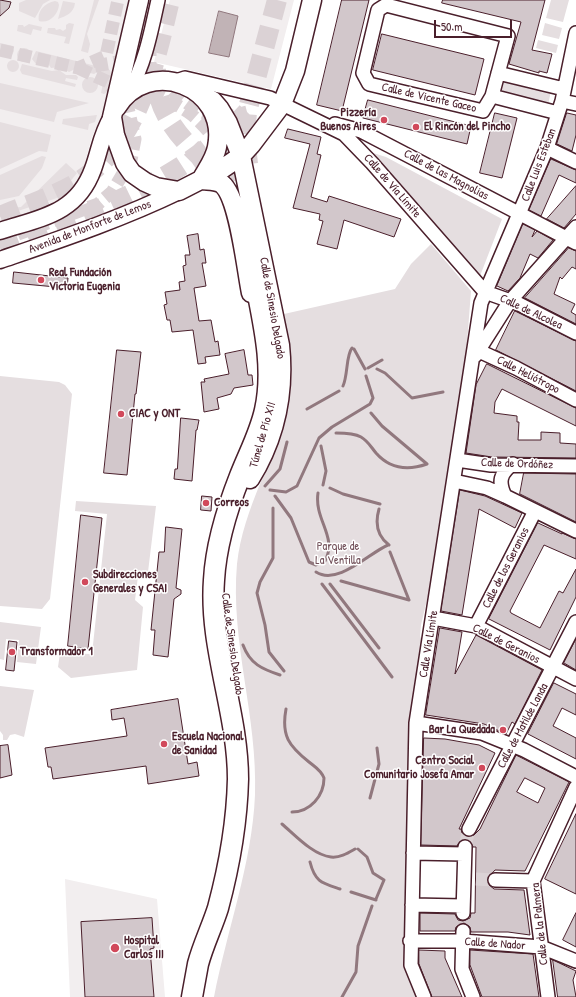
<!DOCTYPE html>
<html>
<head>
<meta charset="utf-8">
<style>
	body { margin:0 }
	#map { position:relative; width:576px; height:997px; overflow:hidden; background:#fff; font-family:"Patrick Hand",sans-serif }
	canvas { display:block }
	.scale { position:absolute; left:434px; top:20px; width:78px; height:18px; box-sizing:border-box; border:2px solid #4a1f2b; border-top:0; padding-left:5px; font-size:12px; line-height:14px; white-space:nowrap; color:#4a1f2b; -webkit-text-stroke:3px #fff; paint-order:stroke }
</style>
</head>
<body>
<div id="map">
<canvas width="576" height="997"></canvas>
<div class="scale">50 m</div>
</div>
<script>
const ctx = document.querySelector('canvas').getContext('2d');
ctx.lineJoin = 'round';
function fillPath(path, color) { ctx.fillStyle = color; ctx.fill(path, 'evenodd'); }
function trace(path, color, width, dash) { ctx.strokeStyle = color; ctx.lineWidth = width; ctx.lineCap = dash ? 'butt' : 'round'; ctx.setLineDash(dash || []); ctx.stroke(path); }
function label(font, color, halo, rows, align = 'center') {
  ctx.font = font + ' "Patrick Hand",sans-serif'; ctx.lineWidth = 3; ctx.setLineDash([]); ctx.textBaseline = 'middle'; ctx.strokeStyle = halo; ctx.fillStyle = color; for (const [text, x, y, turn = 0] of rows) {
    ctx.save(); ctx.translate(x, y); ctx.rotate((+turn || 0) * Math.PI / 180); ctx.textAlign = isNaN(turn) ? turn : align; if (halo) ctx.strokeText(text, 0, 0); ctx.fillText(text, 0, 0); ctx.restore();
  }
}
fillPath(new Path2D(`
	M0,0H129L101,117L92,137L84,166L73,190L52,206L0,227Z
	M170,0H294L271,89L154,62Z
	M65,879L157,899L165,997H70Z`), '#f2eeef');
fillPath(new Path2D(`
	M26,0H50L43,4L35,18L19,11V3Z
	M94,0H99L87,34L90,44L88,53L81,51Z
	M551,0H569L563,22L546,18Z
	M55,1L58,2L59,5C58,15 49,24 39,21C37,11 45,3 55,1Z
	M63,1L75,3C74,13 66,16 58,19Z
	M69,23L74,24L69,44L64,43L66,37L47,33L48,28H55L56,30L60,29L63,31L66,29V25Z
	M545,23L562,28L559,39L542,35Z
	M29,24L42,27L41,31L33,29L31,35L17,31L18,25H23L24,27Z
	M538,40L558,45L556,53L536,48Z
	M0,43L13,46L14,51L11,57C2,57 0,50 0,43Z
	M17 55a7 7 0 1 1 14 0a7 7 0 1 1-14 0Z
	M36,51L96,66L97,72L94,74L90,73L84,76L75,69L69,72L60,67L51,68L45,59L40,64H36L32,59Z
	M7 66a6 6 0 1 1 12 0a6 6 0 1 1-12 0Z
	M22,64L52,71L59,70L66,75H76L78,77L77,80L66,78L65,81L76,84L75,87L22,74L20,70Z
	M104,68L110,70L111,74L107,92L104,94L101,93L103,83L100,76Z
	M82 85a8 8 0 1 1 16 0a8 8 0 1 1-16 0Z
	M503,79L551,91L548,105L500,93Z
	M0,83L89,103L57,112L54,122L0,109Z
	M97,115L95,122L89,124L88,130L62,124L63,119Z
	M0,122L51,135L47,152L39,151L0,169Z
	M370,152L386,157L502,219L480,276Z
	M42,156L46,157L42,168L19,196L0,200V175Z
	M66,163L77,173L57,198L0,217V209L21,207Z
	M431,244L471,291L466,357L455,438L437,557L421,625L420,636L423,643L410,719L404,964L418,997H214C227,930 252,864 255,795C258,717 230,642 237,564C243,507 276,459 288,404C295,375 288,343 284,314L395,289L411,264Z
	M0,376L59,382L65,385L72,394L50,599L42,609L0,606Z
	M76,501L156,506L148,572L138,576L135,600L143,607L137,670L71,678L58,667L60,653L92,654L107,514L75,511Z
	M0,622L41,627L36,664L17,662L19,640L6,639L4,660L0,659Z
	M0,686L34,690L24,737L15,734L10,735L7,740H3V735L0,731Z`), '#e5dee0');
const water = new Path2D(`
	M219,11L238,16L229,57L209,53Z`);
fillPath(water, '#c1b3b6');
trace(water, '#91787e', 1);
trace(new Path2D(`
	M354,349L365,369
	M368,368L382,360
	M377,369L385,373L412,398L443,392
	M343,386C348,375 346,355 352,348
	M307,409L339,391
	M371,413L382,426L427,464
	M336,433C344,433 354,433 361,437C368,441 371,447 376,453C390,469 407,471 427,464
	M321,446L326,471L323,485
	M265,486L280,469L287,442
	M330,488L343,494L380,504
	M270,490L286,492L297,486L319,438L332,427L370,404L373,398L366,376
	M275,496L291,518L309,562L316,565L325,561C338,537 314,520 318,493
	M273,508V558L260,582L257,593L265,625L269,652L284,671
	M379,509C375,523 377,536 389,545
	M390,552L409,600
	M316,572C338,586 369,553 388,545
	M341,581L409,600
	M322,584L392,677
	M330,584L379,648
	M243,645C250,664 262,669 280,675
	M286,709C281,736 289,746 309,762C315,767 321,770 324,778C324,796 310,812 292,812
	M370,798L379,764L377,748
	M282,824C295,835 313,855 331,857C340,858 348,853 355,849
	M358,849L367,857L373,873L384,880L376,899
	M310,862C315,882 322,883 340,889
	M351,892L376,900
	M342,997L356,972L358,946L372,906`), '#91787e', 3);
const building = new Path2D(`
	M0,0L11,2L9,8L0,16Z
	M342,0H369L342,111L317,105Z
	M443,0H545L532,50L552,54L547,73L539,71V73L509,64L521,22L442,3Z
	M382,34L484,59L475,95L373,70Z
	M368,100L471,126L467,144L363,118Z
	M495,113L517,118L502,178L480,173Z
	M567,113L576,115V135L572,151L557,144Z
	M288,129L321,137L317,154L321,155L311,197L327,202L329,196L401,219L394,237L344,220L337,249L317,244L323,221L319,220L320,214L293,208L310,144L285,138Z
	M551,159L576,170V183L559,175L541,216L529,210Z
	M576,186V214L564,228L547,219Z
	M523,224L535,230L532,237L537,231L553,240L538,258L530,254L520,278L508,291L497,286Z
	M198,234L200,250L204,249L206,263H202L206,286L194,288L199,321L211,320L215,342L218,341L220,355L205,357L206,363L198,364L193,330L172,332L170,320H167L164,305L167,304L165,292L180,290L179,282L185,281L183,266L186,265L185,255H190L187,236Z
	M569,248L576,251V269L572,267L562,279L560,277L554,294L575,304L571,312L576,315V324L525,298Z
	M14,272L68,278L67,288L13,283Z
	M515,311L576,341V391L496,350Z
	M117,350L141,352L136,394H135L127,475L104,473Z
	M244,350L248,375H252L253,385L234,388L231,394L217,398L219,409L204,412L201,382H205L204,379L229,374L225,354Z
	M487,364L576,408V426L502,389L495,402L494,413L517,416V422H519L518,440H541V432L560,433V443L576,444V458L492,457L466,453L476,385Z
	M181,418L199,420L197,430H196L192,481L174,479L175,469H177Z
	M524,473L576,474V522L520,494Z
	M460,490L485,496L522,513L515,528L479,509L462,615L441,611Z
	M202,496L212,497L211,511L201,510Z
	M81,515L102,518L88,649L68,646Z
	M538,523L562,534V533L576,539V559L544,545L510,611L511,613L540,628L559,591L563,593L576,569V597L550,650L489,619Z
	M166,527L182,529L176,588L181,590V594L174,599L168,657L153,655L155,630H151L159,552H164Z
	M440,628L462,632L455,674L476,635L542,670L515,724L512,722L506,734L484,724L426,715Z
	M576,639V670L564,663Z
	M9,641L17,642L14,671L6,670Z
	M554,683L576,694V715L562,708L553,726L576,738V759L528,734Z
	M178,699L188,764L197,762L199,776L148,784L146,766L53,779L51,767H48L45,748L127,736L124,718L112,720L111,710Z
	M424,738L445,739L479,745L495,753L459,829H461L462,833L466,836H473L480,829L516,755L569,782L525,871L495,870L487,879L488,884L494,889L524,890L530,935L508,932H471L470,927L464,923L456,927L455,931H420V913L455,914L458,920L463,921L470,918L471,913H475L476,847H473L470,840L465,839L461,840L457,846L421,845ZM525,778L545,788L538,803L517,792Z
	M8,745L12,775L0,778V746Z
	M576,814V894L545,879Z
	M576,913V947L563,940Z
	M152,918L154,948L150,949L154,997H85L81,922Z
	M419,950L445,951V958L462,997H432L419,964Z
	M470,950L533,954L539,997H482L470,965Z
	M553,960L576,971L573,980L576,997H558Z`);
fillPath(building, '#d2c7cb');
trace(building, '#4a1f2b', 1);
trace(new Path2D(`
	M150,43V68C169,87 190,113 219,117C228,118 239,114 247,112
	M0,50L78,68L106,56L118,0
	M95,66L135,59L146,15
	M133,86C151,91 172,101 188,112C210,127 233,164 243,189
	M0,241L98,204L112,192L131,160L135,139L128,108L108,82L78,68
	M465,847L469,829
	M476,879L495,880`), '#dbd2d5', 13, [13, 6]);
trace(new Path2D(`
	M156,68C153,109 180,139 208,164
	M248,164L245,136L247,112L277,0
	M0,216C24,206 50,198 73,185C138,147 154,67 170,0
	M0,248C87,214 181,183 247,112`), '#dbd2d5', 20, [20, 10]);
const minor = new Path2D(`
	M386,5L508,36L492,96L483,111L369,84L363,73L378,10Z
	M498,73L564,89
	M176,81L185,78L270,98L344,134L372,163L485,292L519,304L576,333
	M129,92C145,64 151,32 158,0
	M492,96L558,113
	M562,101L576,104
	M335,124L361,131L576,243
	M547,148L576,162
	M479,351L516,368L576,400
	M475,356L510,301L576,227
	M457,460L491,465L576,466
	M454,481L487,488L505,496L576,531
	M505,496C498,482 500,473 513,464
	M433,618L476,626L576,679
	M476,626L535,511
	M416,723L482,733L524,750L576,777
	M469,829L576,622
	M413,853L464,854
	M495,880L533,881
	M412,905L463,906
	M463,913L465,847
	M463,931L462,969L473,997
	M410,941H463L541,947L576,961
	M424,997L411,965L416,723L481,303L547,148L562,101L576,33
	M548,997L533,881L576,787`);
const tertiary = new Path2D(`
	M0,231C40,218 77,214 93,169C100,150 101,135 112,117
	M0,260C61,239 121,219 179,191`);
const secondary = new Path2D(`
	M139,0L112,117L115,135L125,163L132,173L145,182L156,187L179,191L222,169L241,156L251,145L282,104L295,71L312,0
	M202,95L213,101L219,108L228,123L241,156L280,345C285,393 276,437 250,479
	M116,108C148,55 229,86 217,147C215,159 207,169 201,180
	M201,180C207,181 216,180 222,184C239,198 246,269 251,293`);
const primary = new Path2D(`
	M192,997C194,986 196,975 198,964C203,945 212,927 218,908C229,867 237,822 238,779C238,712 209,647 214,580C216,544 227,509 240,476C249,453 260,433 265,410C275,365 262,318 254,274`);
trace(minor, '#4a1f2b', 16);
trace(tertiary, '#4a1f2b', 19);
trace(secondary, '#4a1f2b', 21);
trace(primary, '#4a1f2b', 23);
trace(minor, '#fff', 13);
trace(tertiary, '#fff', 16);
trace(secondary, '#fff', 18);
trace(primary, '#fff', 20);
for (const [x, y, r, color] of [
	[384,120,4,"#d1495b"],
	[416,127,4,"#d1495b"],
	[41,280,4,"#d1495b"],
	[121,414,4,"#d1495b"],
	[206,503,4,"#d1495b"],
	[85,582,4,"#d1495b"],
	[12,652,4,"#d1495b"],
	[503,730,4,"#d1495b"],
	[164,744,4,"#d1495b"],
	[482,768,4,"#d1495b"],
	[115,948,5,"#d1495b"]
]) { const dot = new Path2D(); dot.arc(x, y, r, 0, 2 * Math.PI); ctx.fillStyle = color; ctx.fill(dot); trace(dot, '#fff', 1.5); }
label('12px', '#4a1f2b', '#fff', [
	["Calle de Vicente Gaceo",429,98,13],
	["Calle Luis Esteban",539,165,-69],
	["Calle de las Magnolias",446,175,28],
	["Calle de Vía Límite",392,186,49],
	["Avenida de Monforte de Lemos",90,227,-21],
	["Calle de Sinesio Delgado",272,308,80],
	["Calle de Alcolea",531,312,25],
	["Calle Heliótropo",528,375,27],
	["Túnel de Pío XII",263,435,-74],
	["Calle de Ordóñez",517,464,2],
	["Calle de los Geranios",506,568,-63],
	["Calle de Sinesio Delgado",232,644,82],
	["Calle Vía Límite",429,644,-81],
	["Calle de Geranios",506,644,27],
	["Calle de Matilde Landa",523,726,-62],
	["Calle de la Palmera",540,924,-96],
	["Calle de Nador",495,944,4]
]);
label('bold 12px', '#4a1f2b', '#fff', [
	["Pizzería",376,113,"right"],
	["Buenos Aires",376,127,"right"],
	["El Rincón del Pincho",424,127],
	["Real Fundación",49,273],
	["Victoria Eugenia",49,287],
	["CIAC y ONT",129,414],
	["Correos",214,503],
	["Subdirecciones",93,575],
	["Generales y CSAI",93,589],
	["Transformador 1",20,652],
	["Bar La Quedada",495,730,"right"],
	["Escuela Nacional",172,737],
	["de Sanidad",172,751],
	["Centro Social",474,761,"right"],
	["Comunitario Josefa Amar",474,775,"right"],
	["Hospital",124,941],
	["Carlos III",124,955]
], 'left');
label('12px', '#714f58', '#fff', [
	["Parque de",338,547],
	["La Ventilla",338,561]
]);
</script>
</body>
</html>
